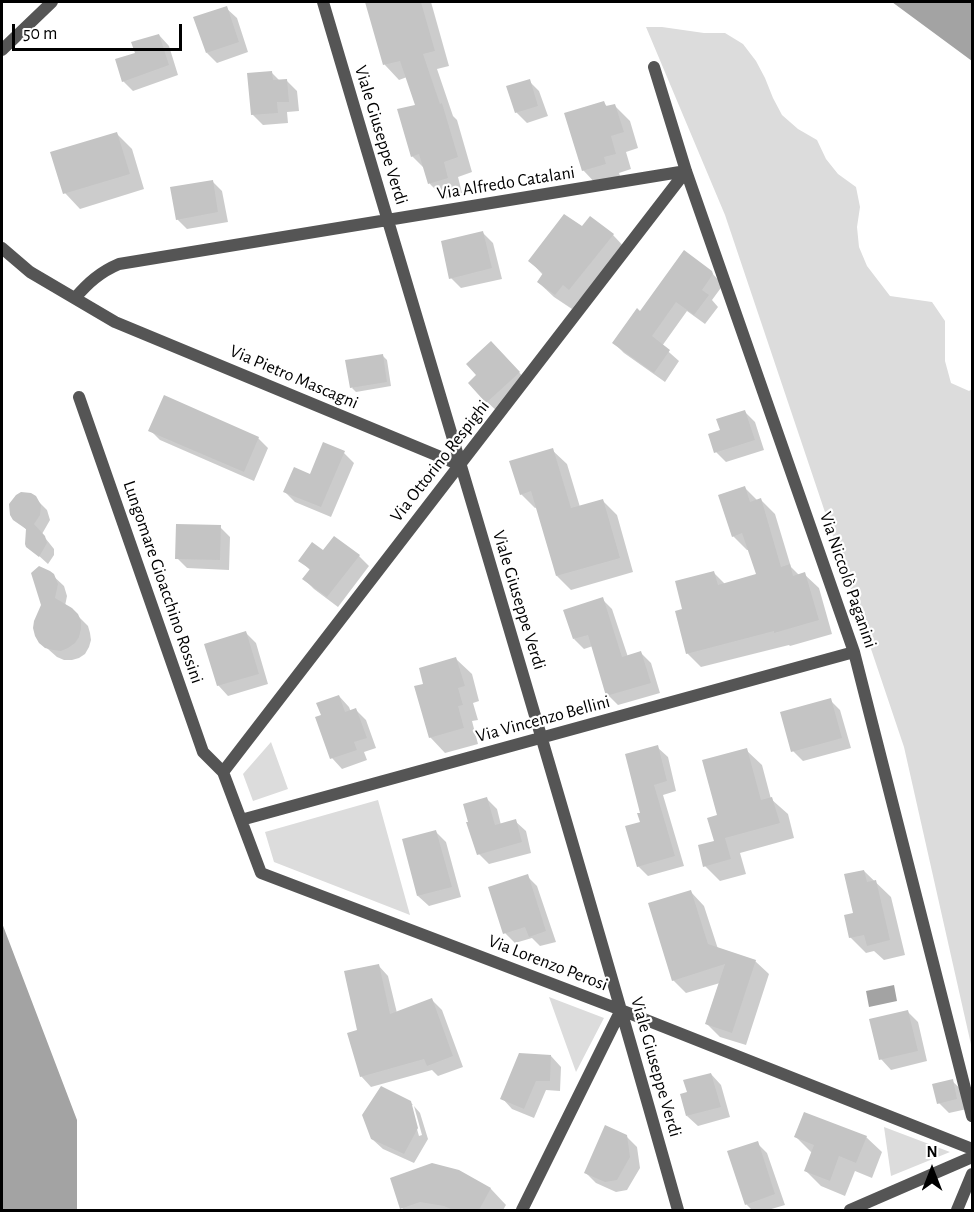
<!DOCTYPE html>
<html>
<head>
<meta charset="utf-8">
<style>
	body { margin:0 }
	#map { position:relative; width:974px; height:1212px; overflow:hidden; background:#fff; font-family:"Alegreya Sans",sans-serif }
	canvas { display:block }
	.frame { position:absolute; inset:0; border:3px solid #000; pointer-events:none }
	.north { position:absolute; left:902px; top:1140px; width:60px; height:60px; -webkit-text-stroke:4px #fff; paint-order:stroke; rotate:0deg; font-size:16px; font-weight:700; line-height:24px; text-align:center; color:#000 }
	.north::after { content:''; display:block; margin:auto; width:21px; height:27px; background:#000; clip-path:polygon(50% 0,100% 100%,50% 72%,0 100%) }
	.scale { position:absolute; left:12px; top:24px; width:170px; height:27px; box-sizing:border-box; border:3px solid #000; border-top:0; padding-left:8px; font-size:18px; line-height:21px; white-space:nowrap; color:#000; -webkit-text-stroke:4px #fff; paint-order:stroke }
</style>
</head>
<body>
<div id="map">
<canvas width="974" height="1212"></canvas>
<div class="frame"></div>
<div class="north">N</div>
<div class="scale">50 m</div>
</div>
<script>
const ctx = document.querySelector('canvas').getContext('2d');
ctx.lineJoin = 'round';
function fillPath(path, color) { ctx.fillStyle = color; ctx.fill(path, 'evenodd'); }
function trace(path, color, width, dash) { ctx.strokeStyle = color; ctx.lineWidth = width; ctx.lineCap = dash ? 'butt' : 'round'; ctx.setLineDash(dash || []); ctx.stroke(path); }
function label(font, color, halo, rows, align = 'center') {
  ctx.font = font + ' "Alegreya Sans",sans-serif'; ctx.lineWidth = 4.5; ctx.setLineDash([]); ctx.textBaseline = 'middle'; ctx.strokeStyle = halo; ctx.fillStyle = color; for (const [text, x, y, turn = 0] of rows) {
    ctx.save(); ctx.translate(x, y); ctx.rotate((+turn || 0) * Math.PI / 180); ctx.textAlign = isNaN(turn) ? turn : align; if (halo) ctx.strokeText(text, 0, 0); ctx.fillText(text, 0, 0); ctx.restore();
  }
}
fillPath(new Path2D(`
	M646,27H662L704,33H725L743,44L756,61L765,78L773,98L782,115L798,129L817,140L826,159L838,174L856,187L860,207L857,227L859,247L867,266L890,296L932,302L945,321V361L951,383L969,391L972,389V1049L904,747L725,215Z
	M271,742L288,789L253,801L243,774Z
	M378,800L410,915L274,862L265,832Z
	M549,997L604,1018L576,1072Z
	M884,1127L950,1152L891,1176Z`), '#dcdcdc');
fillPath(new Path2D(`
	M892,2H972V61Z
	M2,923L77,1120V1210H2Z
	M894,985L897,1001L869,1007L866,991Z`), '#a3a3a3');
fillPath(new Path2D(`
	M367,2H431L449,66L437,69L453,116L457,120L472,172L458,177L462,193L445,199L430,184L425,169L412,156L416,106L407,77L399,80L385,65Z
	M226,8L237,18L248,52L217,63L207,53Z
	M159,35L169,46L178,75L133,91L123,81L136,54Z
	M272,73L280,81L286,80L297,91L299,111L287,112L288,123L263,125L252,114Z
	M529,81L539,91L548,116L527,123L516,112Z
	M603,103L608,107L615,106L630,121L638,148L626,152L631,169L619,173L621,179L598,186L583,170Z
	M116,133L132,149L144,189L80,209L65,193Z
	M212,181L222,191L228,222L187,229L177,219Z
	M582,228L613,235L628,251L579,300L572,309L554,297L538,282L543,275L530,261Z
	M483,233L493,243L502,279L461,288L451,278Z
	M711,272L723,285L712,300L718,307L705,324L687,311L662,346L679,361L665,382L624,353L614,343Z
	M501,353L529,383L498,412L487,402L478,375Z
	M382,355L387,360L391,386L356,392L352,388Z
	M745,412L755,422L764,450L726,462L716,452L722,431Z
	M150,430L258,438L268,448L254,481L160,440Z
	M552,450L567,464L580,507L603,501L617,515L633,572L571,590L557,576L538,507L535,508L521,494Z
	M344,453L354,463L331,517L295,502L285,492L311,476Z
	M745,488L758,501L761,500L775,514L791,567L799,575L804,574L819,588L832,634L790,646L789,645L701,667L687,653L684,610L713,572L725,584L757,575L749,550H747L733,536Z
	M38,501L47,510L50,520L42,534L54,549V555L48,564L28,546V531L15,519Z
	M220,527L230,537L229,570L187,568L177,558Z
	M324,552L359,556L369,566L338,607L314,589L304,579L310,570L300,560Z
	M49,572L64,586L67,596L65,606L71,609L88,626L90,633L91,640L89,647L85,654L79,658L72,660H64L57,657L40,642L43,605Z
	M602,599L612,609L628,657L641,653L651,663L660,693L618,705L608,695L593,646L584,649L574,639Z
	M246,633L256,643L268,684L228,696L218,685Z
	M456,659L472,674L479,701L473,703L478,720L472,721L478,744L445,753L430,737L425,685Z
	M339,696L349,707L351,712L356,710L366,720L376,748L364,752L367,760L342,769L332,758L323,716Z
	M830,700L840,710L851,748L803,761L793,751Z
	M657,747L668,757L676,791L663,795L684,866L648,876L638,866L642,814Z
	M746,750L762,765L771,799L788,814L794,838L740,853L746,874L720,881L705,866L715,842Z
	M487,799L497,809L501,825L515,821L526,831L531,853L489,864L479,854Z
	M436,832L446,842L461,897L429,906L418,896Z
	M864,871L891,897L905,955L884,960L874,951L866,953L850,937Z
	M527,876L537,886L556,942L540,946L532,938L515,943L505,933Z
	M691,892L704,906L718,949L755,961L769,974L746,1045L720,1037L707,1024L720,983L686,993L673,980Z
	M378,965L388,976L397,1013L432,1000L442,1010L463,1067L438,1076L432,1070L371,1087L361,1076L359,1031Z
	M907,1011L918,1022L927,1061L891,1070L881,1059Z
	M551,1056L561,1067L560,1091L546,1090L534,1118L512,1109L502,1098Z
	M711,1074L721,1085L730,1117L698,1126L687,1116Z
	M952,1081L963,1091L967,1109L949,1113L939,1103Z
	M410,1102L413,1105H410L419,1136L422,1135L414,1106L420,1113L428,1139L414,1163L383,1149L372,1139Z
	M626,1136L637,1147L640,1168L627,1190L616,1192L596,1183L586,1173Z
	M796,1137H866L882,1152L872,1178L855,1171L845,1196L821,1186L806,1171L812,1153Z
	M757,1143L767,1153L785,1205L768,1210H752L746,1204Z
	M458,1172L491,1189L506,1205L503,1210H404L402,1208Z`), '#0003');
fillPath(new Path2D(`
	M365,2H421L435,51L423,54L440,104L442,103L458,157L444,162L448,178L428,184L419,154L411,157L397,109L415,105L400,61L383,65Z
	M227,6L239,42L206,53L193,17Z
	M159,34L169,65L122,82L115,59L135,53L131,42Z
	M272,71L273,80L287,79L289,102H277L278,113L251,115L247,73Z
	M530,79L538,106L515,113L506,86Z
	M604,101L606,106L615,104L624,132L611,136L616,154L604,157L606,164L582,171L564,113Z
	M117,132L130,174L63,194L50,152Z
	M213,180L218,212L176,220L170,187Z
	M564,214L582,226L590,216L614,234L569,290L563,285L555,295L537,282L543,273L528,261Z
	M483,231L492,268L449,279L441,241Z
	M684,250L712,271L713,274L702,290L709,295L694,315L676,302L652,336L670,350L654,373L612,343L637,308L640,311Z
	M491,341L520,372L486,403L468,383L476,375L466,364Z
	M383,354L387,382L350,388L345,360Z
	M164,395L259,437L244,472L148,431Z
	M745,410L755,440L714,453L708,434L720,430L716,419Z
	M323,442L345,451L321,507L283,492L294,467L310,474Z
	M553,448L571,508L603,499L620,558L556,576L531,491L520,495L509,461Z
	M745,486L750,502L761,498L781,567L790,564L793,576L805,572L819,620L774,633V631L686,654L675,611L682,609L675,581L714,571L718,585L756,574L742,533L732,537L718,495Z
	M21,492L31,493L36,496L41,505L40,515L34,524L45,536L47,543L39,557L26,547L25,544L26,529L13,520L10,515L9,504L16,495Z
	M176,524L221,525L220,560L175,559Z
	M334,536L360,555L327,597L302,579L310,569L298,561L312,542L323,550Z
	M39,566L50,571L54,574L58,584L55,598L72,608L78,614L81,621V629L79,637L75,643L68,648L61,651L53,650L45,648L39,643L35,636L33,628L34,621L41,605L31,573Z
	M603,597L622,657L641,651L651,683L606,696L588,635L573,639L563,610Z
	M246,631L259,674L217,686L204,644Z
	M456,657L465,686L458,688L463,705L458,706L464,728L429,738L414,686L423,684L419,668Z
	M339,695L345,712L356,708L367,738L354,742L357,750L330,759L315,717L321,715L316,703Z
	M831,698L842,738L791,752L780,712Z
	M658,745L667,781L654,785L675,856L637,867L625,826L640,822L637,813H640L625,754Z
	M747,748L761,800L772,797L780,823L725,838L731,859L703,867L698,845L714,841L707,818L717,815L702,760Z
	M487,797L495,825L516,819L522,842L477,855L466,822H468L463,804Z
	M436,830L452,887L417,896L402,839Z
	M864,870L867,882L876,880L890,940L867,946L864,935L849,938L844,915L853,913L844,874Z
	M528,874L546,931L529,937L525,927L503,934L488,887Z
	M691,890L708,944L756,960L732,1033L705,1024L725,964L672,981L648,903Z
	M379,964L390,1014L432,998L453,1056L427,1066L424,1059L360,1077L347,1033L357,1030L344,971Z
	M908,1010L918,1051L879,1060L869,1019Z
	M519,1053L551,1055L550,1081H536L524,1109L500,1099Z
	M711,1073L721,1107L686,1116L680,1094L687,1092L683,1080Z
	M953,1079L957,1099L937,1104L932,1084Z
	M381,1086L411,1101L418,1128L404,1154L371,1139L362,1115Z
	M804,1112L867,1136L856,1163L839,1156L830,1181L804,1171L814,1145L794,1137Z
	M605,1125L627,1135L630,1157L617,1180L605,1182L584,1173Z
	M758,1141L775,1194L745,1205L727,1151Z
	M432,1163L459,1170L491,1188L479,1210H453L444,1206L420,1202L400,1209L390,1178Z`), '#c4c4c4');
trace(new Path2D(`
	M323,2C442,404 564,806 678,1210
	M2,50L52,2
	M654,67L686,171L854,652L972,1116
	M2,248L30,272L115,322L460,465
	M75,298C88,283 100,272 119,264L686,171
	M79,397L203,752L223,772L261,873L621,1010L972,1149
	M223,772L686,171
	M241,820L854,652
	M522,1210L621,1010
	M850,1210L972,1157
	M957,1210L972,1174`), '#555', 12);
label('18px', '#000', '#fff', [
	["Viale Giuseppe Verdi",381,135,73],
	["Via Alfredo Catalani",506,183,-9],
	["Via Pietro Mascagni",294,377,23],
	["Via Ottorino Respighi",440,461,-52],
	["Via Niccolò Paganini",848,580,71],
	["Lungomare Gioacchino Rossini",163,582,71],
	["Viale Giuseppe Verdi",519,600,73],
	["Via Vincenzo Bellini",543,719,-15],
	["Via Lorenzo Perosi",548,963,21],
	["Viale Giuseppe Verdi",656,1067,74]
]);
</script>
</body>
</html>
